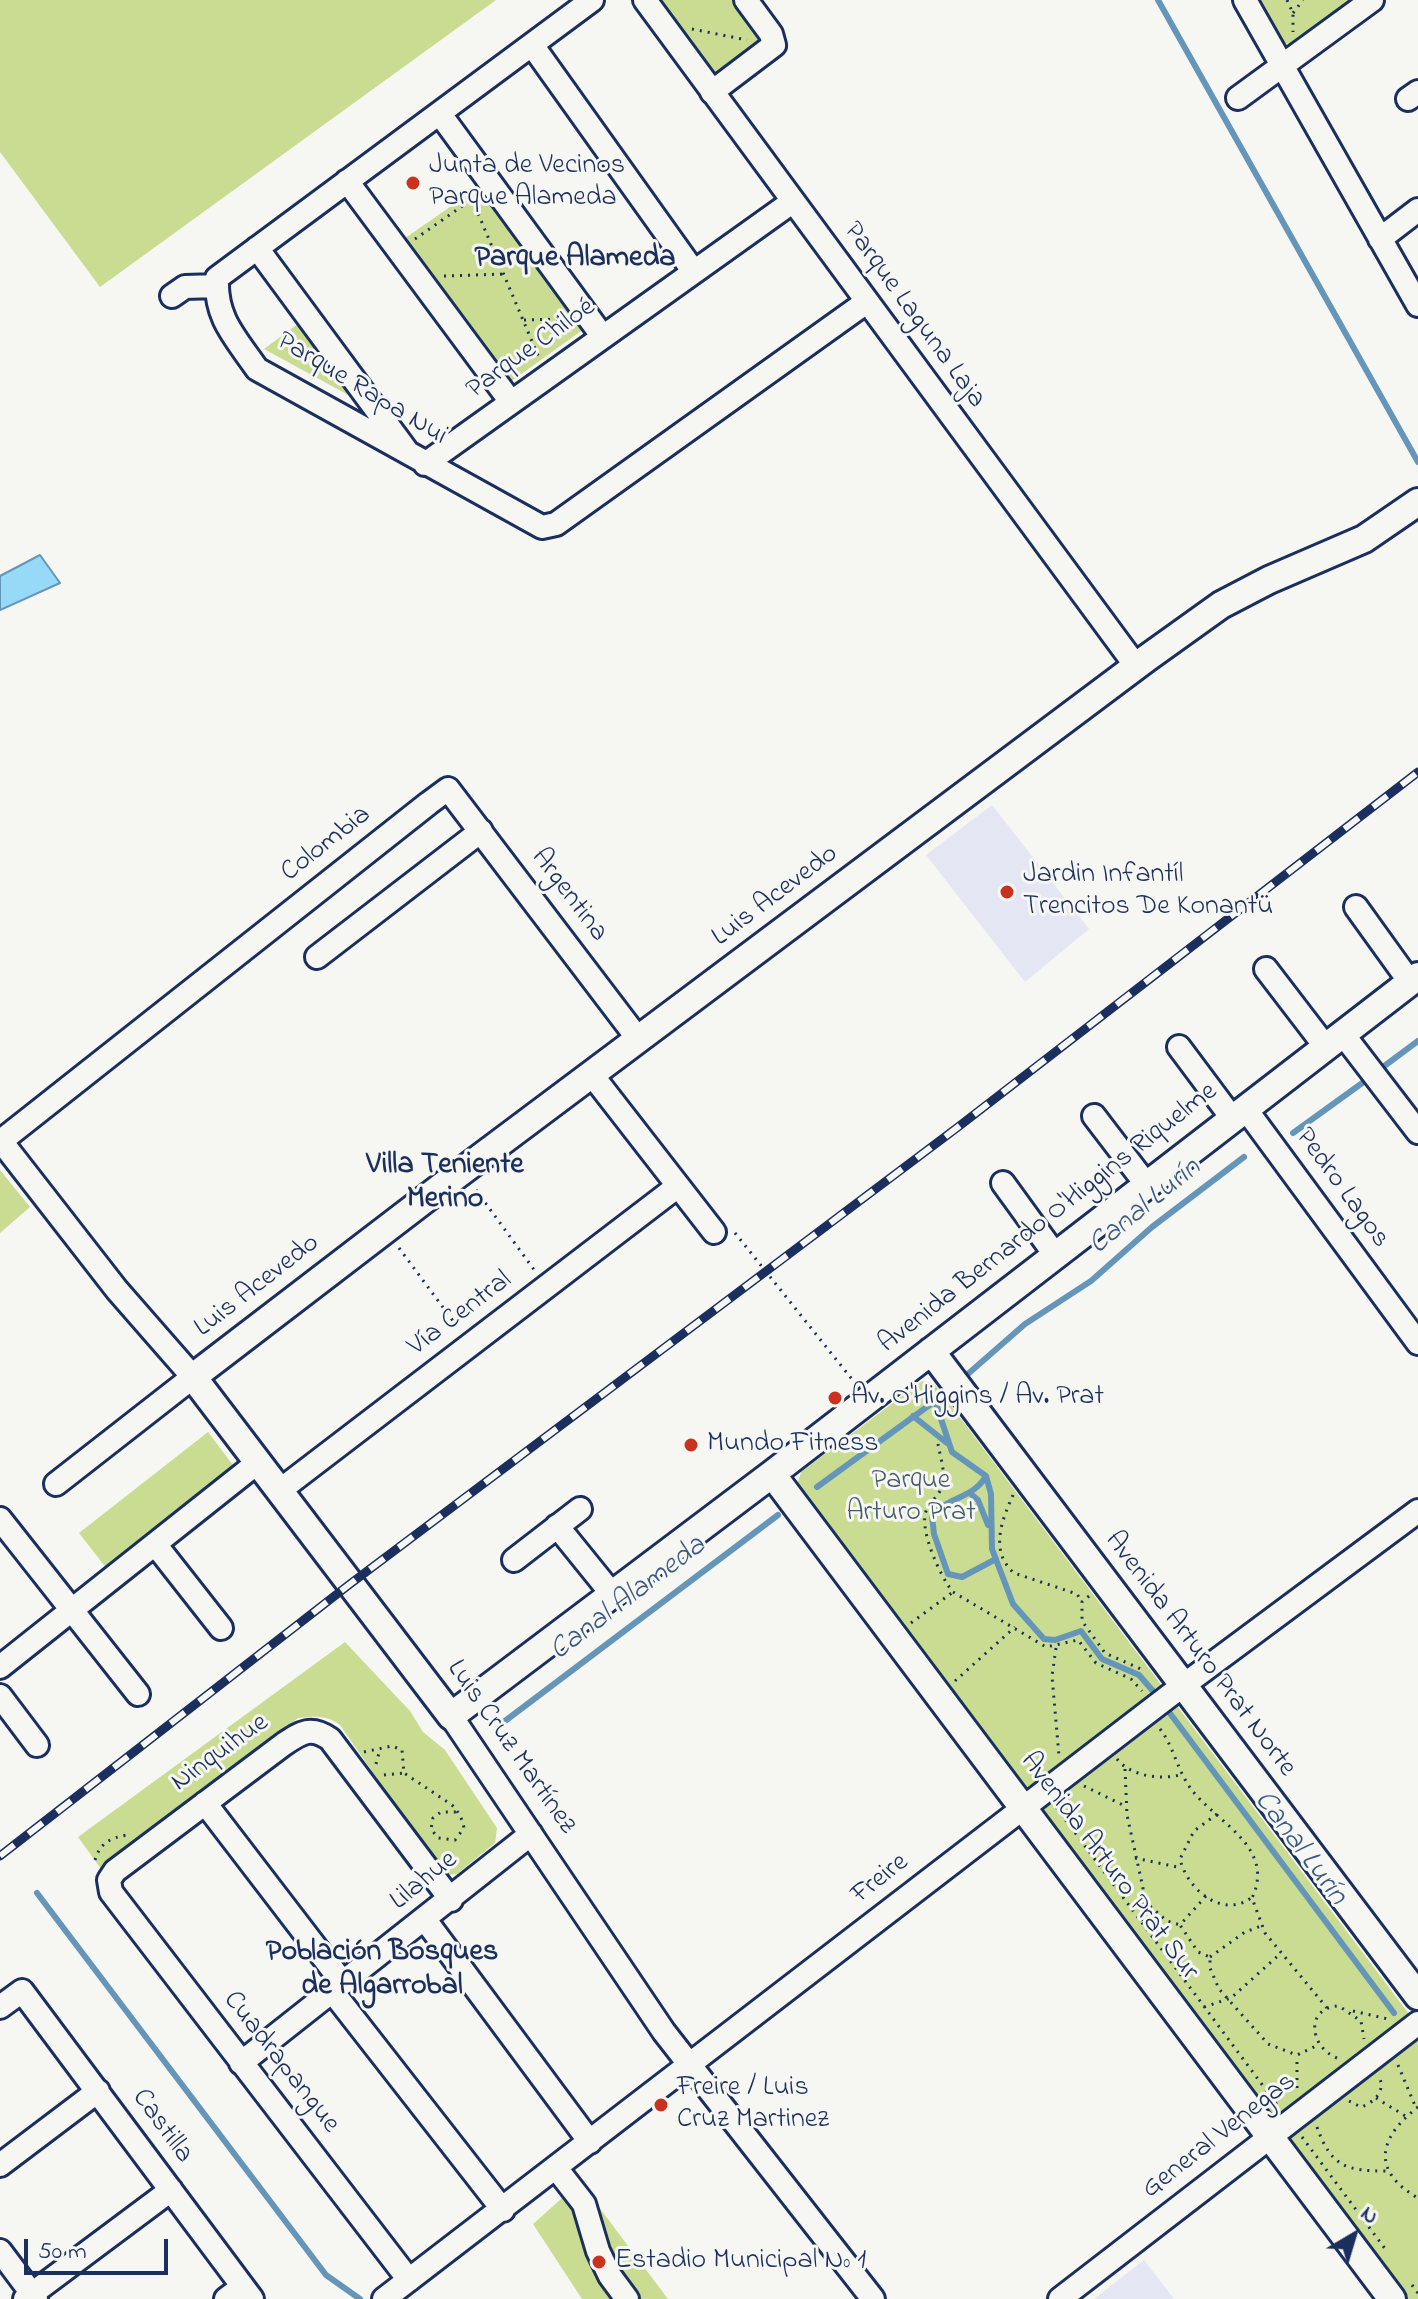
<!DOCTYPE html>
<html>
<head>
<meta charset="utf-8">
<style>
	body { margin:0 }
	#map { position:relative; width:1418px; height:2299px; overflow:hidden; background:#f6f6f2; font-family:"Indie Flower",sans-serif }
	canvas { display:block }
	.north { position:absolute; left:1314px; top:2195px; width:80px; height:80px; -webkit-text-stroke:6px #f6f6f2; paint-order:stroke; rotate:38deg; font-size:22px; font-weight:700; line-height:32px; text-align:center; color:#1b2f5e }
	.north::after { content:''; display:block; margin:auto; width:28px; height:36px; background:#1b2f5e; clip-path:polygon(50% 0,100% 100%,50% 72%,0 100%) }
	.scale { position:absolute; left:24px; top:2239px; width:144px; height:36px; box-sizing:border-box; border:4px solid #1b2f5e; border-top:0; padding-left:10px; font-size:24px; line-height:28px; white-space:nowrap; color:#1b2f5e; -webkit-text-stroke:6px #f6f6f2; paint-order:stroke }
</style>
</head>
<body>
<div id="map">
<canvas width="1418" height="2299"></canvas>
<div class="north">N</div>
<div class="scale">50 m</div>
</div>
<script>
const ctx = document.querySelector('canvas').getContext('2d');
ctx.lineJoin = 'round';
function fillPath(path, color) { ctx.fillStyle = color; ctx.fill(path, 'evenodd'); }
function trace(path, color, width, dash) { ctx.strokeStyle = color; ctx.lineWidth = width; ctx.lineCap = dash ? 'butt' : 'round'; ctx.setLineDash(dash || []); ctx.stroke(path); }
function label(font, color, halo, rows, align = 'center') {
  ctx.font = font + ' "Indie Flower",sans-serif'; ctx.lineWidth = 6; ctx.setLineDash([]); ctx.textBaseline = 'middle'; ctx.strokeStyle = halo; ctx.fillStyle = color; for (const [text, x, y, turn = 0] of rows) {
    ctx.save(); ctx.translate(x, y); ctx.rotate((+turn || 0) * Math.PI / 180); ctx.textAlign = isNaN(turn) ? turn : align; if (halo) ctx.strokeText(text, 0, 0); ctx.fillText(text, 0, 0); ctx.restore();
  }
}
fillPath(new Path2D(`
	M992,805L1089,929L1025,982L926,855Z
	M1144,2260L1174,2299H1094Z`), '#e5e6f3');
fillPath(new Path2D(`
	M0,0H496L100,287L0,152Z
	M661,0H735L764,40L721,82Z
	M1260,0H1355L1296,45L1284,43Z
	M483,184L588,326L506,385L401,241Z
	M302,321L361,402L264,349Z
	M0,1170L30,1207L0,1233Z
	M922,1381L934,1383L1418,2026V2299H1406L796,1489L801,1472Z
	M208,1432L233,1465L232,1472L107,1569L79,1533Z
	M345,1642L410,1711L423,1732L445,1750L497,1828L495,1843L457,1874L444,1875L340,1725C327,1715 315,1716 298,1718L101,1869L78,1837Z
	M580,2182L668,2299H582L533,2224Z`), '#c9dc91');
const water = new Path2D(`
	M40,555L60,583L0,610V576Z`);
fillPath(water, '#96daf8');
trace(water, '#6596ba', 2);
trace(new Path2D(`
	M1158,0L1418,462
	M1383,1067L1418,1041
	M1293,1133L1365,1081
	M961,1380L1025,1324L1091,1281L1152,1227L1244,1157
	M913,1416L947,1443
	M986,1476C973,1499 948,1496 932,1516L934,1534L948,1574L962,1577L996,1559
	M817,1487L935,1401L952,1452L986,1476L991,1494L992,1549L1013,1604L1044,1639L1055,1640L1081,1631L1102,1659L1139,1675L1153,1691
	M971,1494L978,1500L988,1525
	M1169,1712L1394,2013
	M505,1721L778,1515
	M37,1893L326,2275L360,2299`), '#6596ba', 6);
const minor = new Path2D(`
	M592,0L217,278C215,318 235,337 257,369L542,527L556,524L865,303
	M645,0L1136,666
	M1245,0L1418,305
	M532,45L694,272
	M712,92L774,45L771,34L746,0
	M1238,98L1372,0
	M1408,99L1418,92
	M440,114L603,337
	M347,181L511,402
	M1380,239L1418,210
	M257,248L406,450
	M172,296L185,287L217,286
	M425,464L792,202
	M1356,907L1410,982
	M317,957L481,831
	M1266,969L1325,1046
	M1342,1033L1418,1132
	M1179,1047L1232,1118
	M592,1075L714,1232
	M1245,1108L1418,1343
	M1094,1116L1146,1184
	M1003,1183L1056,1256
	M56,1484L193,1377L117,1290L1,1141L429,803L448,789L639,1040
	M279,1491L678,1186
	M0,1519L138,1694
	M557,1526L612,1594
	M155,1544L221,1628
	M514,1560L580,1509
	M0,1667L257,1463
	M0,1696L37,1745
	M451,1716L664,2032L873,2299
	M205,1803L343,1983
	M426,1921L590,2142
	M332,1991L503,2210
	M0,2007L22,1991L252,2299
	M241,2063L531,1834
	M0,2165L98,2091
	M556,2168L584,2204L598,2251L610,2276L627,2299
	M0,2251L36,2299
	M409,2280L111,1892L109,1880L115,1871L284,1744C302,1732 311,1726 330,1739L451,1900
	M25,2299L171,2190
	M226,2299L242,2287
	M384,2299L1169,1696L1418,1511
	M1060,2299L1418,2023`);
const major = new Path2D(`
	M1418,502L1364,539L1269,580L1221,605L1147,658L445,1184L193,1377L451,1716L772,1474L1418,976
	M931,1351L1418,1996
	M772,1474L1392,2299`);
trace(minor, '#1b2f5e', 28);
trace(major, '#1b2f5e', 32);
trace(new Path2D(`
	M1287,0L1293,13V32
	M1293,13L1303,0
	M692,29L747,40
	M472,199L539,358
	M415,239L471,200
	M444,276L504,274
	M524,320L565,319
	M476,1190L535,1271
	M735,1233L855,1383
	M399,1248L459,1329
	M938,1444C940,1456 945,1470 943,1482C941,1495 932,1499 927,1509C917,1527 941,1578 953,1592L1046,1647L1078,1640L1096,1663L1131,1679L1142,1691
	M1013,1495C1002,1520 989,1551 1014,1573L1077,1594L1082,1602
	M1089,1596L1082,1602V1621L1105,1653L1141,1669
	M911,1623L953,1592
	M1056,1648L1052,1676L1059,1756
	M955,1681L1015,1627
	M1160,1729C1174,1747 1177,1770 1191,1789C1217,1823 1276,1847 1252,1898L1265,1933L1327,2008
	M364,1752L392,1746L402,1750L404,1773L452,1805C459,1813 462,1818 464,1828L455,1840L438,1838L431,1829L433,1818L441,1812H458
	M1117,1759C1130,1776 1162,1781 1183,1774
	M376,1764L380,1749
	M1125,1769L1127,1815L1143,1888V1924
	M384,1775L404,1773
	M1084,1786L1127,1807
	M1056,1807L1278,2106
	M1217,1814L1194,1831L1180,1859C1187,1889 1222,1919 1251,1898
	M1135,1858L1182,1868
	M95,1860C100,1843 110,1838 127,1835
	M1206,1896L1180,1925L1198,1952L1210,1957V1968L1219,1989L1268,2044L1297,2055L1318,2045
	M1144,1901L1167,1921L1180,1925
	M1210,1957L1245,1932L1261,1926
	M1204,2007L1231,1998L1280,1954
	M1353,2011L1388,2019
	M1337,2058C1309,2047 1305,2007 1339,2006L1361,2021L1364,2039
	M1398,2065L1416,2108
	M1297,2088V2056
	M1376,2098L1407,2117
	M1349,2101L1361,2107C1373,2103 1385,2092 1380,2079
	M1418,2107C1378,2138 1371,2171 1418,2198
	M1317,2127C1331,2167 1347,2171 1386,2171
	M1302,2137L1386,2250
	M1412,2285L1418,2293`), '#1b2f5e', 3, [2, 6]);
trace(minor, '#f6f6f2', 22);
trace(major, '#f6f6f2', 26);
const rail = new Path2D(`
	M0,1856L350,1584L958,1127L1418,772`);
trace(rail, '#1b2f5e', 9);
trace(rail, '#f6f6f2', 6, [18]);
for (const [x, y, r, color] of [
	[413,183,8,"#c8321e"],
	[1007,892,8,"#c8321e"],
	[835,1398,8,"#c8321e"],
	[691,1445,8,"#c8321e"],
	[661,2105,8,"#c8321e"],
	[599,2262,8,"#c8321e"]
]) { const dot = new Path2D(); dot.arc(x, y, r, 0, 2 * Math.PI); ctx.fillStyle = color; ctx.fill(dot); trace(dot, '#f6f6f2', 3); }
label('28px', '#1b2f5e', '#f6f6f2', [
	["Junta de Vecinos",429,167],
	["Parque Alameda",429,199],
	["Jardin Infantíl",1023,876],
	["Trencitos De Konantü",1023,908],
	["Av. O'Higgins / Av. Prat",851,1398],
	["Mundo Fitness",707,1445],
	["Freire / Luis",677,2089],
	["Cruz Martinez",677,2121],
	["Estadio Municipal Nº 1",615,2262]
], 'left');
label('28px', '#1b2f5e', '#f6f6f2', [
	["Parque Laguna Laja",913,316,54],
	["Parque Chiloé",532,350,-36],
	["Parque Rapa Nui",361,390,31],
	["Colombia",327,845,-38],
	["Argentina",568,896,53],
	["Luis Acevedo",776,897,-37],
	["Pedro Lagos",1341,1189,54],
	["Avenida Bernardo O'Higgins Riquelme",1049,1219,-38],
	["Luis Acevedo",258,1287,-38],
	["Vía Central",461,1315,-37],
	["Avenida Arturo Prat Norte",1199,1655,53],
	["Luis Cruz Martínez",510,1748,55],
	["Ninquihue",221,1754,-36],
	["Avenida Arturo Prat Sur",1108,1867,53],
	["Freire",881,1880,-38],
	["Lilahue",425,1882,-39],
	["Cuadrapangue",280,2063,52],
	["Castilla",161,2127,54],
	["General Venegas",1220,2137,-38]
]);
label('28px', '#465a6b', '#f6f6f2', [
	["Parque",911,1482],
	["Arturo Prat",911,1514]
]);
label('bold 30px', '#1b2f5e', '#f6f6f2', [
	["Parque Alameda",575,260],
	["Villa Teniente",445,1167],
	["Merino",445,1201],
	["Población Bosques",382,1954],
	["de Algarrobal",382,1988]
]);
label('italic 30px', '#3a5a84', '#f6f6f2', [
	["Canal Lurín",1146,1208,-39],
	["Canal Alameda",629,1600,-37],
	["Canal Lurín",1299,1849,53]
]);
</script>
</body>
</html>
